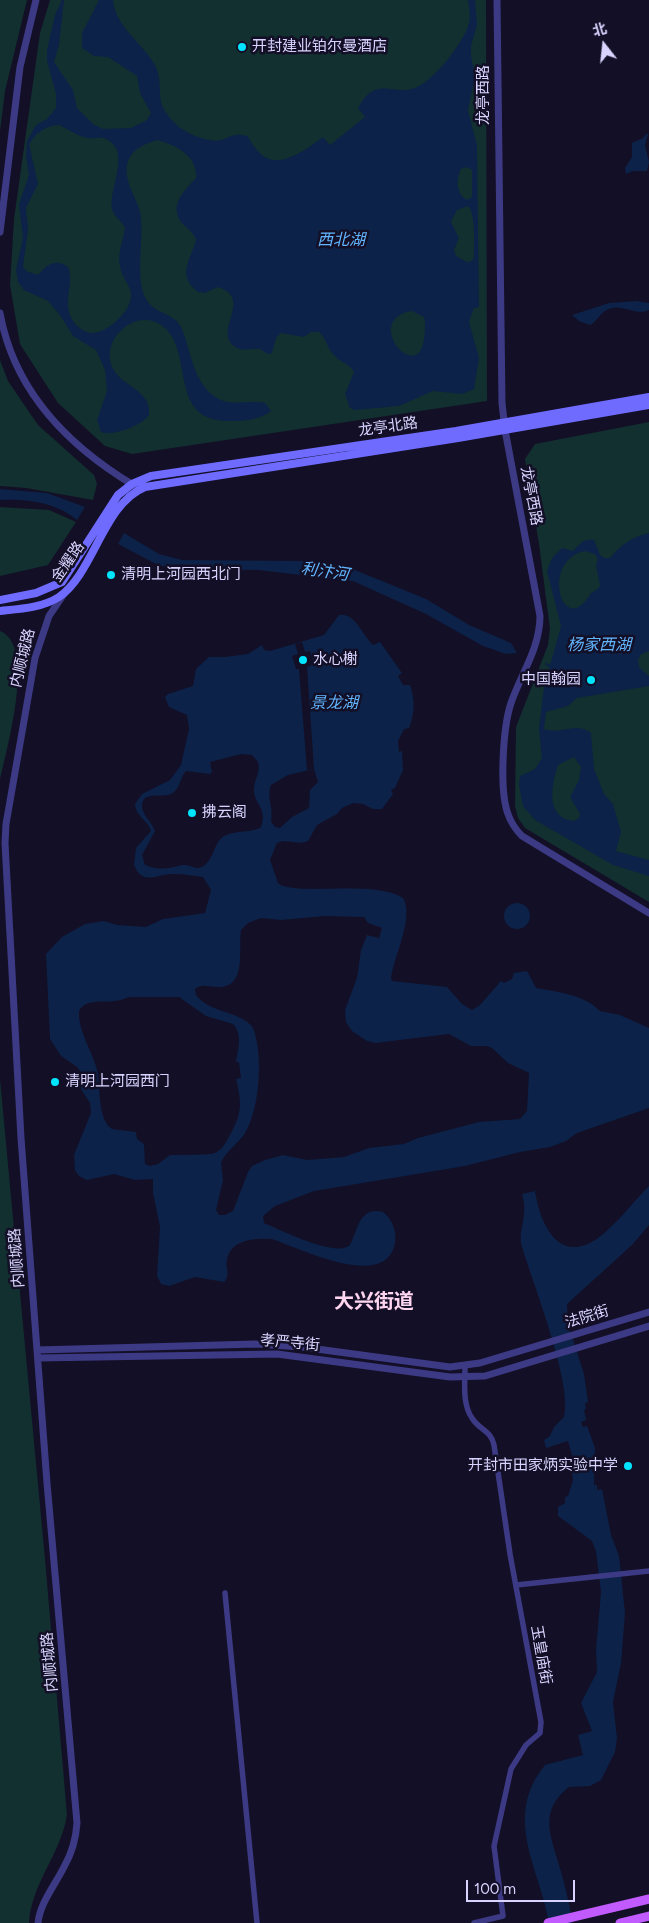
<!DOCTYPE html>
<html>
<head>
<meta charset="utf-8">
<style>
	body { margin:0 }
	#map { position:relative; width:649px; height:1923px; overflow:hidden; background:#130f26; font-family:Figtree,"Noto Sans SC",sans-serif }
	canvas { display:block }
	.north { position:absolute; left:579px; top:20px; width:50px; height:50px; -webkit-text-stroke:4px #130f26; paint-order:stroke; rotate:344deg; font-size:14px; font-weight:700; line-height:20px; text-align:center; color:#d9d4ff }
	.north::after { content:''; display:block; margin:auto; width:18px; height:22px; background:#d9d4ff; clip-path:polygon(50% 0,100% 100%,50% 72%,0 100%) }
	.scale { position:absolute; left:466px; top:1880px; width:109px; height:22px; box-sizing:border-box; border:2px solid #d9d4ff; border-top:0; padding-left:6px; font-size:15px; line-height:18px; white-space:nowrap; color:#d9d4ff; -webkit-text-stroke:4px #130f26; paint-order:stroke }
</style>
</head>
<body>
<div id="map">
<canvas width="649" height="1923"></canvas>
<div class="north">北</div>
<div class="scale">100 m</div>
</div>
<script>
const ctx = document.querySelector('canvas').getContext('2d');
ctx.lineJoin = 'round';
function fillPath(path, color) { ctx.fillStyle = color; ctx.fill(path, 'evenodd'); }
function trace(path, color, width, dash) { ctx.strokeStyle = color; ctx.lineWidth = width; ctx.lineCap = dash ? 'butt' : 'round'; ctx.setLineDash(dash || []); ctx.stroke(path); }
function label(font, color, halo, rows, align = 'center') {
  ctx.font = font + ' Figtree,"Noto Sans SC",sans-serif'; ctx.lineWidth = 5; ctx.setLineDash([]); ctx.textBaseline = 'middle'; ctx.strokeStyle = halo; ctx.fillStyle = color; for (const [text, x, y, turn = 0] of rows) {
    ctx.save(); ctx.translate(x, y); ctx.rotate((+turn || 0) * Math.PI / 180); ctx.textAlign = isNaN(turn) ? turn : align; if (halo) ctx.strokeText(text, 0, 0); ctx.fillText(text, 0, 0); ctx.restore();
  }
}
fillPath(new Path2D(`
	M0,0H27L5,91L0,131Z
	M50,0H486L487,401L132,454L105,446L58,403L20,344L10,285L14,219L40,33Z
	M0,360L8,381L38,425L94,475L97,484L93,500L26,488L0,486Z
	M649,422V902L525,828L518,818L515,806L516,727L548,645L550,629L539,544L525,459L535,444Z
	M0,507L49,510L76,522L48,565L0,576Z
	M0,631C37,645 6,751 0,780Z
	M0,1079L45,1559L67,1815C61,1854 31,1884 29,1923H0Z`), '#12302f');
fillPath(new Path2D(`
	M62,0H64L59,45L54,62L73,90L77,108L93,124L103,129L131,128L147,120L151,113L140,93L137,76L108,57L94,56L82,48V33L99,0H113C116,29 144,43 156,67C161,78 159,90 161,101C162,110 174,124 182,129C191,135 210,143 221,140C233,136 234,133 247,136C251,141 254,148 259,152C277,173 308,148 323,137L330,145L365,117L358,108C377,73 393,98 417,87C434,80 465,41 469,23C471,16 469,7 468,0H475L477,25L471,46V56L475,76L468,110L477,146L479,307L474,308L469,322L479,358L474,389L462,394L433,391L399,406L355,410L350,408L345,394L354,372C349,363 341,363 335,356C327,349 327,339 319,332H311L304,337L281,333L276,338L272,353L269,354C265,353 263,350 259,349C252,348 243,352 237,348C210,333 255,299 218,287L205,293L198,292C176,275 191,259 196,240C193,231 187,229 181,222C169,204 185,190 196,178C198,156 176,145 157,140C145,144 133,148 128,161C122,180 136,195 140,212C145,237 134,278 146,299C155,315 175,312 182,329C191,351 193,381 214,396C229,408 248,399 265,403L271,411C260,420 244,421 231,421C169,423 193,358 167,330C147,308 114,325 110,351C106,387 153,384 149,415C143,425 112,437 101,432L97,420L107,391L105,370L96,350L73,336L60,315L48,301L24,290L18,282L16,270L23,238L19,204L29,175L26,157L27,141L36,125L47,119L56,108V94L47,61V50L55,15ZM59,125C68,129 77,136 87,138C92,139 98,137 103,138C134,148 108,188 112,209C114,217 122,221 125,228C123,240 117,255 120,266C121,276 130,285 131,294C132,311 108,332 93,333C85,333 75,326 72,319C62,302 75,283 68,267C56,258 46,265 38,275L26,271L23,267L28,229L26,208L38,184L29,144C37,132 45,126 59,125ZM467,167L472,170V197L467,200C456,194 456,179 461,169ZM468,206C476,214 474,246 474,257L472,261L467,262L456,256L454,250L459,238L451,222L457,210ZM412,311L424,317C426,325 425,336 423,344C414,381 363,319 412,311Z
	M646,134H648L645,145L649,162L647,171H633L626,174L625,168L632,157V143L643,138Z
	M637,301L649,303V310C637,316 625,305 612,308C601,310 598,321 590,325L579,321L572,315L609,303Z
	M0,489L47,493L85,507L77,520C55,502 27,499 0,500Z
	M124,533L159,554L182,560L301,561L355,570L426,599L469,625L511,643L517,653L506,654L483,646L426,614L353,581L258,570L175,569L158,565L118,544Z
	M649,533V651L641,654L638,660L639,667L649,676V686L577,698L568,706L546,712L544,729C561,735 576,721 591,733L594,769L604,794L613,804L621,832L616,851L649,860V876L613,865L535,820L523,806L519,785L520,776L535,769L542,758L539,729L544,687L561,626L547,571L552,558L562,548L573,551C579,545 583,538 594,540L600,555L604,558H610C621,545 631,537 649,533ZM585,551L595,554L598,559L596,565L600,586C597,591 592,591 589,596C562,638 540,560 585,551ZM574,757L581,767L579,780L570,797L580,814L579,818L574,821C544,818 552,784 558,765Z
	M339,615C355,612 363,636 373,645L380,642L402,673L398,676L403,685H410C415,699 415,713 409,728L404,729L398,741L399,752L402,751L403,770L395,788L391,790L393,794L382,809H373L363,804L353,803L342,808L337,814L317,825L308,841C297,846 288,838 277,843L270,860L278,883C293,897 374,879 403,898C416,920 387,971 392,981L447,987L462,1004L472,1010L480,1005L501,981L504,983L512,979L514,973L527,971L536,988C558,992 585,995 600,1011L620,1015L649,1028V1108L577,1133L566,1141L550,1147L520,1152L465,1166L314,1191L275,1206L263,1216L264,1223C281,1230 336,1258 350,1245C358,1230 359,1206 383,1212C392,1219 397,1231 395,1243C386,1292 299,1248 272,1239C256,1238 230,1239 227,1260C225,1267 231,1276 224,1282L195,1277L169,1286L161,1284L157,1276L160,1227L153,1193V1179L135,1180L114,1174L87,1180L79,1176L75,1170L74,1155L91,1113L90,1103L81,1089V1072L77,1067L61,1056L50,1039L46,954L62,937L85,924L104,921L117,925L146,927L163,919L205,913L211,890L203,877C194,876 184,874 175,874C158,873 142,887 134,865L136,848L151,831C148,820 136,817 135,804L142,794L170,780L181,765L189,729L187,715L169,707L165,697L168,694L193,686L196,669L209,657H225L248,654L262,645L264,650L270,651L324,635ZM241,754L252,755L258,762C261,773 254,779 254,789C253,804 268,807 261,827C254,833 235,830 224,836C214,842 215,856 205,865C197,872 191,864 183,865C169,868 159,871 145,865L142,855L155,831C151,820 137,811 144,799C153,792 166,799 174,792C181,786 180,777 186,771L210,774L212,772L210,762ZM314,769L318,782L310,790L309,808L292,817L280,828L275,827L271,821C274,807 266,797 271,785L288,775ZM325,916L364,917L368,923L382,928L379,938L367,935L361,950L357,978L345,1010L346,1022L352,1031L367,1041L375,1043L449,1034L471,1046H487L492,1048L508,1063L529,1073L527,1111L520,1119L479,1122L418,1138L404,1144L369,1148L344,1157L307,1160L283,1155L265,1160L252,1166L248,1172L233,1211L225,1215H219L216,1210L223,1180L221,1163C225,1152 239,1143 245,1133C260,1109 264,1051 252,1026C236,1010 210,1013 196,995L195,989C202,983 209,987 217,987C248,989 238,948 241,930L248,923L261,918L281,920ZM130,997H179L206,1016L233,1024C243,1035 238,1049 236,1062H239L241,1078L236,1079C242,1104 242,1113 230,1135C226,1142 223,1149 215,1153C211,1155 176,1155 170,1155L158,1164L150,1166L145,1164L144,1144L137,1139L136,1132L112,1129C98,1120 100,1089 98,1074C94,1053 78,1033 79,1011C86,998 102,1003 114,1001C120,1001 125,998 130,997Z
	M504 916a13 13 0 1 1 26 0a13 13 0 1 1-26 0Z
	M649,1186V1225L632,1245L567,1304L568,1324L584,1374L588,1402L585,1403L586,1409L584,1410L586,1420L581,1422L583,1427L587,1426L595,1448L594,1485H597V1490L602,1489L611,1535L619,1556L625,1613L621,1663L613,1702L617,1738L615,1752L601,1780L590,1786L569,1787C538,1811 551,1836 559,1865C565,1884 569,1904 573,1923H549C540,1868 502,1818 545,1765L583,1755L578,1735L592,1731L581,1703L597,1672L596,1649L601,1592L596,1551L592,1541L558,1516V1507L565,1503V1497L568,1496L573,1480L570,1460L573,1459L568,1441L546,1448L544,1440L550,1436L554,1427L564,1417C573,1384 533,1284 522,1247C517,1230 529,1217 522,1194L535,1191C540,1223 558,1266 598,1238C617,1224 632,1203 649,1186Z`), '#0c2248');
fillPath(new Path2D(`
	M302,642L305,652L310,651L314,664L307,667L314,769L307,770L299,669H296L292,656L298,654L295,644Z`), '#130f26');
trace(new Path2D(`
	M546,664L550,666`), '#0c2248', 2);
trace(new Path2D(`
	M465,1366C465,1382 462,1404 472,1418C479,1430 491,1430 494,1445L510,1554L541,1722L540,1733L526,1745L511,1769L494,1846L503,1916L474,1923
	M516,1585L649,1571
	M225,1593L257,1923`), '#3d3a85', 5.5);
trace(new Path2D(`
	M497,0L502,403L505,430L540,616C540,648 521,674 511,703C503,727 499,790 508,814C511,823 516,830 522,836L649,913
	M0,232L20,67L36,0
	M0,313C14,391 68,446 135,486
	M37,1350L255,1344L302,1347L450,1367L480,1363L649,1312
	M38,1358L277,1354L450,1377L485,1376L649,1326
	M38,1923C40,1903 55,1885 64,1867C72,1853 76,1839 77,1823L47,1483L21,1138L5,843L6,824L35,658L49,616L64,594`), '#3d3a85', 7);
trace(new Path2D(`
	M0,600L36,593L62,582L118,495L132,484L151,476L456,431L649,397
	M0,611C19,609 42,608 59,597C94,573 103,504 145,487L458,438L649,405`), '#6f6bff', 8);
trace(new Path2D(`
	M548,1923L649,1899
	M620,1923L649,1916`), '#c25bff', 9);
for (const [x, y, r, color] of [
	[242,47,5,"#00e5ff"],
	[111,575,5,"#00e5ff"],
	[303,660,5,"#00e5ff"],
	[591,680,5,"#00e5ff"],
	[192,813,5,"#00e5ff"],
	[55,1082,5,"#00e5ff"],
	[628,1466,5,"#00e5ff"]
]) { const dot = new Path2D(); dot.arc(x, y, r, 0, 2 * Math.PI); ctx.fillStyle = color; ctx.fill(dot); trace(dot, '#130f26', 2); }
label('15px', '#d9d4ff', '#130f26', [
	["开封建业铂尔曼酒店",252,47],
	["清明上河园西北门",121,575],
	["水心榭",313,660],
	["中国翰园",581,680,"right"],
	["拂云阁",202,813],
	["清明上河园西门",65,1082],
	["开封市田家炳实验中学",618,1466,"right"]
], 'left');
label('15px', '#d9d4ff', '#130f26', [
	["龙亭西路",484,95,-90],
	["龙亭北路",388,427,-8],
	["龙亭西路",531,496,79],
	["金耀路",68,562,-55],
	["内顺城路",23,658,-76],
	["内顺城路",17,1258,-94],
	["法院街",587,1317,-17],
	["孝严寺街",290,1343,5],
	["玉皇庙街",541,1655,80],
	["内顺城路",50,1662,-95]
]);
label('italic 16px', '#62b6ff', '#130f26', [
	["西北湖",341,240],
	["利汴河",325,572,8],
	["杨家西湖",599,645],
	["景龙湖",334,703]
]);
label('bold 20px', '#ffd6f0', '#130f26', [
	["大兴街道",374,1302]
]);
</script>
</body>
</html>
